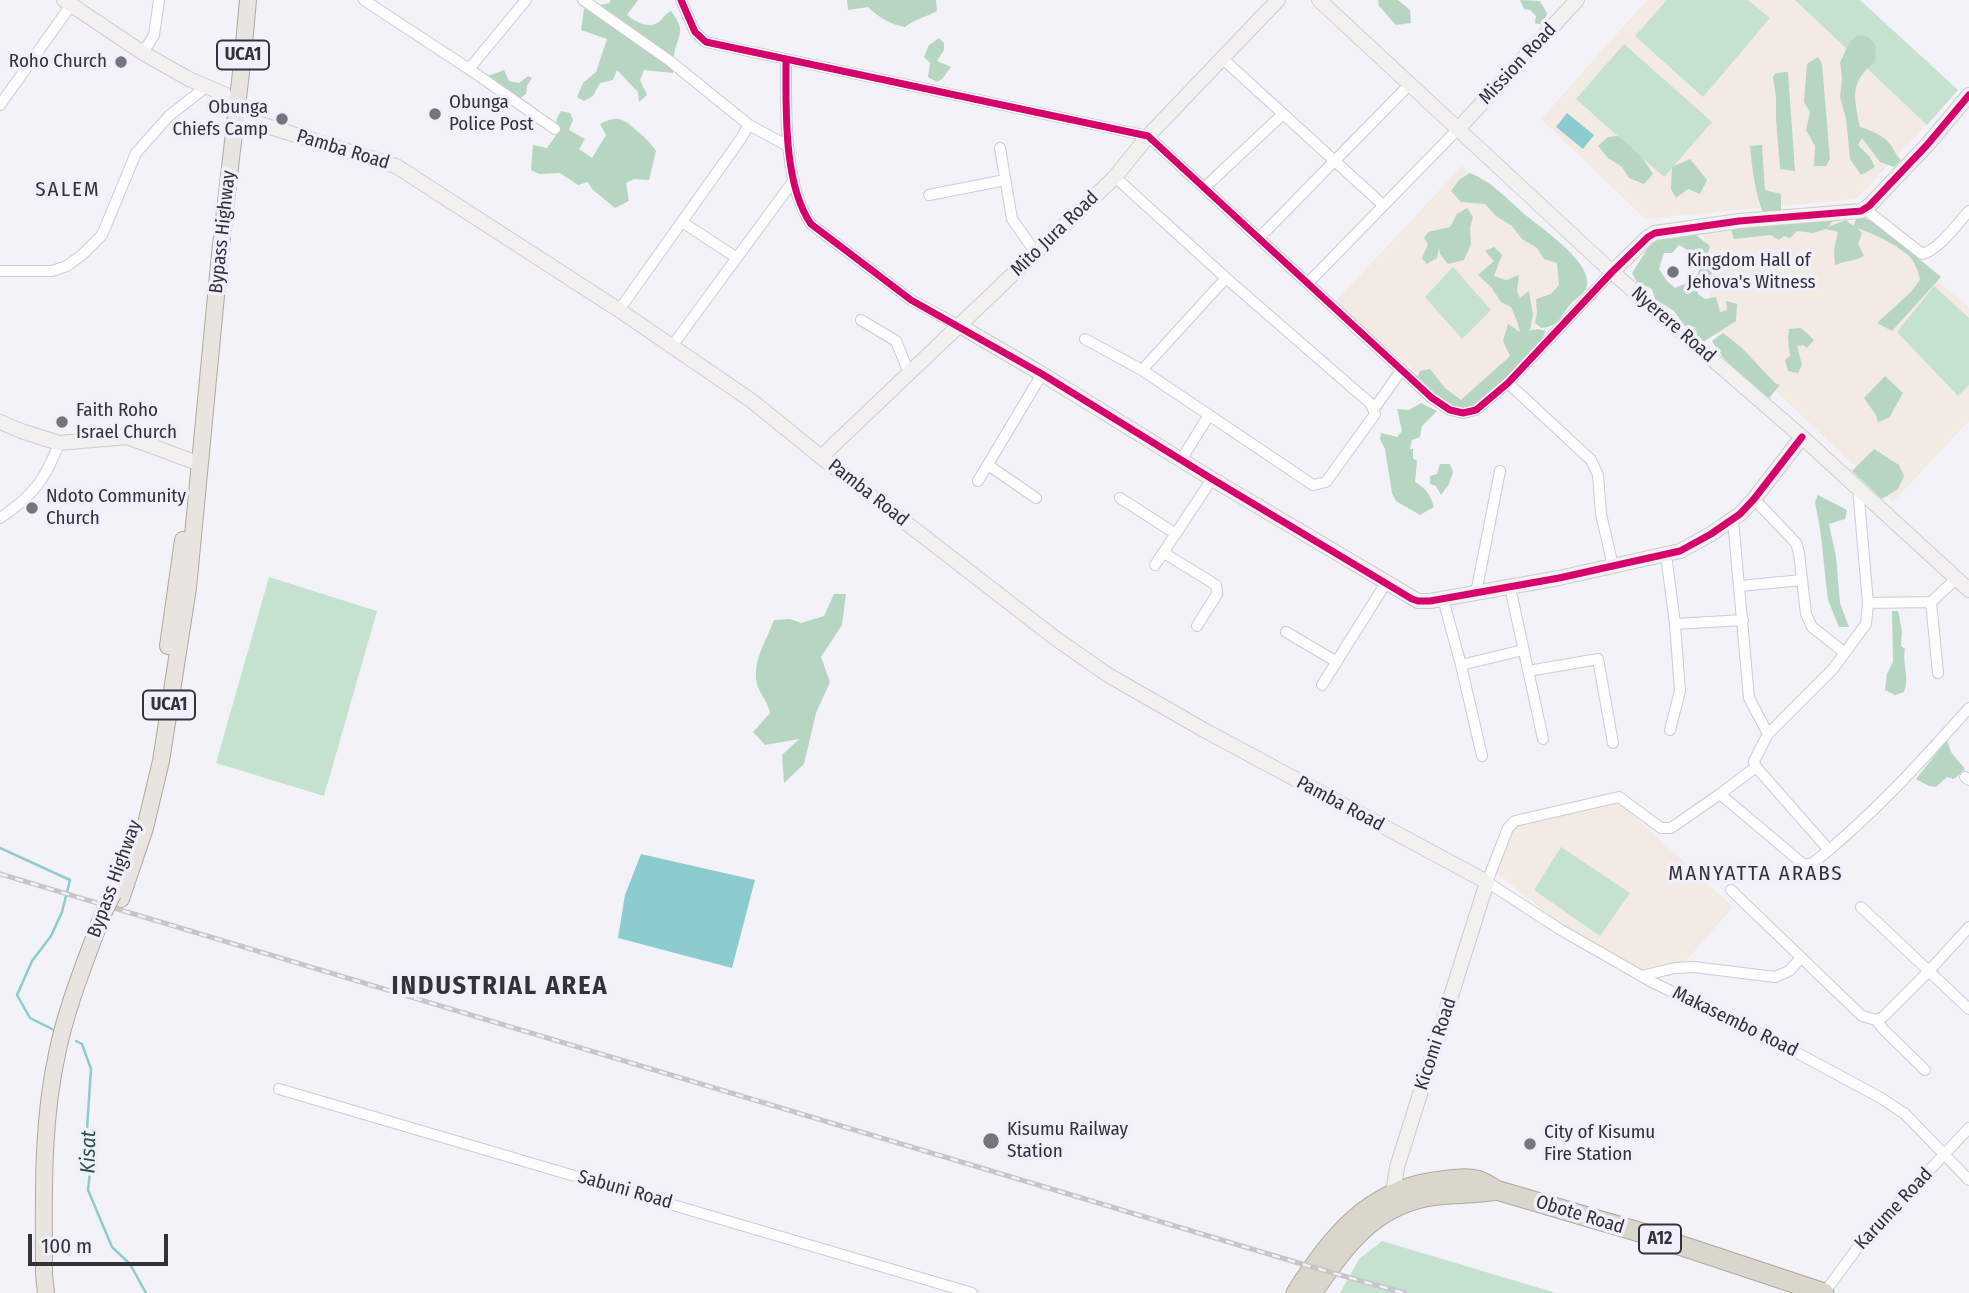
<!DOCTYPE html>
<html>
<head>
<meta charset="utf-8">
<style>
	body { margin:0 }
	#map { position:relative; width:1969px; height:1293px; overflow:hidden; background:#f3f2f9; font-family:"Fira Sans Condensed",sans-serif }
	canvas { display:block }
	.scale { position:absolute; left:28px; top:1234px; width:140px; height:32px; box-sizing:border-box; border:4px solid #333238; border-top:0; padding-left:9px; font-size:21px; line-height:24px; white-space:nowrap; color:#333238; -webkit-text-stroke:5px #f2effc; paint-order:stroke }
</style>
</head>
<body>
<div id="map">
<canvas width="1969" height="1293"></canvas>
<div class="scale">100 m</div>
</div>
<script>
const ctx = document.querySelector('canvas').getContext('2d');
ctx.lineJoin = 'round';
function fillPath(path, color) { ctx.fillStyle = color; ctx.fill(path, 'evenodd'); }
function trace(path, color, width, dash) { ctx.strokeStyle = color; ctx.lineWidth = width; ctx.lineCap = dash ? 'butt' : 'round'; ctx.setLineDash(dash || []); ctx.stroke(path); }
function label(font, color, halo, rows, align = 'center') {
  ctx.font = font + ' "Fira Sans Condensed",sans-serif'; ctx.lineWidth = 7; ctx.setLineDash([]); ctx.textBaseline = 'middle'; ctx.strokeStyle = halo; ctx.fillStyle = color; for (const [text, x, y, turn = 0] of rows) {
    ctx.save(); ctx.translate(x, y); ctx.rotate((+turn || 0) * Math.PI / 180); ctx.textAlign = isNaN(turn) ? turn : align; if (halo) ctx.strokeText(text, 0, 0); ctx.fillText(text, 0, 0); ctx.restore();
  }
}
fillPath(new Path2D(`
	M1647,0H1806L1935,116L1856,199L1645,219L1541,119Z
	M1462,166L1586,273L1460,409L1334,303Z
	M1839,220L1853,221L1872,224L1969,308V421L1893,502L1714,333L1703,233L1743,228Z
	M1618,801L1733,907L1686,961L1641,969L1566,928L1496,873L1514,827Z`), '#f4eae4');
fillPath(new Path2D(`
	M1667,0H1748L1770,18L1703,97L1635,36Z
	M1795,0H1860L1958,90L1927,125Z
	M1624,44L1712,122L1664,177L1576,99Z
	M1453,267L1491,310L1462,339L1425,297Z
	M1934,286L1969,318V385L1958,396L1897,332Z
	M269,577L377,611L324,796L216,763Z
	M1561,847L1630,893L1600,936L1534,890Z
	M1382,1241L1556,1293H1340L1359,1259Z`), '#c5e2cf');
fillPath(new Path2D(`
	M611,0H638L627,15C635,21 646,29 657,23C663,20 664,14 671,11C687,33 678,33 674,55C673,61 674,67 673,73L644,70L640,80L647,95L639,102L638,92L617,70L613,80L600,83L593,96L584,101L577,97L583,83L596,72L607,39L581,30L584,9L609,3Z
	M847,0H936L937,11C926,17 915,19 905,27C890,24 879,18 868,7L848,10Z
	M1378,0H1398L1410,10L1411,23L1396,25L1379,6Z
	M1520,0L1540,1L1547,13L1543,25L1535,23L1536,16L1530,10L1524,9Z
	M1858,35L1868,37L1876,46L1875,62C1849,82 1854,98 1860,127C1871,130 1884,136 1891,145C1894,150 1896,155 1901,160L1894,167L1880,162L1862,138L1858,145L1870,157L1875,167L1861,175L1850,159L1846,118L1840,97L1842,78L1840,62C1847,51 1846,43 1858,35Z
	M939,38L944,43V50L937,61L951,67L942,79L937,82L928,77L930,63L924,57L929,45Z
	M1818,57L1822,64L1830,159L1826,166H1814L1815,146L1806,130L1810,112L1804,102L1807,64Z
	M504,70L509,81L519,83L528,76L532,78L527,86L526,94L519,99L488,76Z
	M1788,72L1795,171L1780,169L1776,118V98L1773,76L1776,73Z
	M561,111L570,113L573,120L569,130L585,139L579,149L592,158L606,135L600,124C618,115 622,118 636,130C644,137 650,142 656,151L649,180L634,179L626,183L629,201L615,208L592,189L588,182L578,185L560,173L539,174L531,170L533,145L547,148L559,131L556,120Z
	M1618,136L1641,156L1653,174L1644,184L1629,178L1622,167L1608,158L1598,146L1608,137Z
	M1760,145H1762L1765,190L1781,194V210L1763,213C1755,192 1752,168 1750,146Z
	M1690,159L1707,180L1700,194L1688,189L1676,198L1671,189L1672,167Z
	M1470,173C1492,182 1504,196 1522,212C1539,227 1586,257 1587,281C1588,294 1576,297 1569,306C1561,317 1556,328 1541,328L1535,323L1537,313L1536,299L1551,294L1559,285L1557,263L1544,259L1537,248L1522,239L1512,226L1496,216L1485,204L1461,202L1451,191L1459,180Z
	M1467,208L1473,217L1470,228L1471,244L1464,260L1448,264L1440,254L1439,248L1437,258L1427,264L1422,258L1428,244L1424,238L1428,232L1450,227L1457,214Z
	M1858,215L1877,224L1941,277L1892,331L1877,323L1911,292L1920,280C1918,271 1915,261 1908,255C1894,243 1873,234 1857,228L1862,233L1858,244L1864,256C1854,261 1845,261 1835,265L1834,250L1838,232L1826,229L1813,233L1797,231L1790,238L1784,236L1779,240L1771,235L1734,239L1731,229L1735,225L1836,217L1828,227L1846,220L1853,226Z
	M1692,232L1710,246L1706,260L1712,271L1709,283L1698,287V294L1705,299L1716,297L1720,312L1727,310L1726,301L1737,304L1736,321L1703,342L1697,335L1695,327L1686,328L1674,311L1655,299L1652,289L1637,282L1632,273L1651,243L1667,237ZM1679,245L1692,253L1700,262L1699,271L1690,289L1687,283L1675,288L1667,281L1659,269L1664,253H1672Z
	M1494,247L1502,255L1494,276L1506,280L1519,275L1517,291L1520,298L1529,291L1533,315L1530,330L1527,331L1538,329L1546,331C1531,363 1497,390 1468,409L1454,408L1416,380L1420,371L1430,369L1445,388L1461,400L1510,356L1503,341L1508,324L1520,332L1517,321L1511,307L1501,302L1491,287L1478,275L1494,261L1485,251Z
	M1801,328L1814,340L1807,348L1803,345L1797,346L1802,365L1798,373L1788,371L1785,360L1790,356L1788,339L1789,329Z
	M1723,333L1742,348L1775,383L1780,385L1769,398C1749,382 1724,363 1712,341Z
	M1885,376L1903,393L1889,418L1878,422L1876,415L1864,398Z
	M1421,403L1437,411L1422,426L1420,437L1412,440L1410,449H1413V458L1417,461L1415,482C1427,489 1430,495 1434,507L1420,515L1396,501L1392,493L1385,449L1380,439L1381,433L1397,437L1402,431L1397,409L1409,410Z
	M1874,449L1899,465L1904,476L1898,489L1882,499L1852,471Z
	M1440,464H1450L1453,472L1449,484L1441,495L1436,486L1430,484V476L1437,474Z
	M1818,495L1847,510L1845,519L1829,524L1836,557L1840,603L1849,627H1839L1828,600L1820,528L1815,502Z
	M834,594H846L842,625L821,657L830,682L816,713L804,764L784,783L782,755L799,739L765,745L753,732L770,713C767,700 762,697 758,687C750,665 767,639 774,620L790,619L801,623L824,616Z
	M1892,611H1898L1902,631L1901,646L1905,649C1902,665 1910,677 1904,692L1895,695L1885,690L1887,674L1893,662Z
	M1947,740L1951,752L1965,769L1954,779L1947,777L1936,787L1929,786L1916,779Z`), '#b6d6c1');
fillPath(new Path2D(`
	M1567,113L1594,135L1583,149L1556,127Z
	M641,854L755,880L732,968L618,938L625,895Z`), '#8ccccf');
trace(new Path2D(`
	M0,848L70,880L62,912L51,936L32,961L17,995L30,1018L56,1031
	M76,1041L82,1044L91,1069L87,1129L91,1163L88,1190L112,1247L130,1264L146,1293`), '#8ccccf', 2.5);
const street = new Path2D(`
	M364,0L469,69L555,129
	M583,0L670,61L749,125
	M681,0L695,32L706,42L1148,136L1432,398L1450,410L1463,413L1476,410L1508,383L1612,272
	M143,53L154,35L159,0
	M786,59C786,107 783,184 811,224L911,300L960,326
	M1223,59L1383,205
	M469,69L526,0
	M0,105L71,5
	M1000,148L1012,219L1036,253
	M1204,188L1283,114
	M929,195L1005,180
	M1865,209L1922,254C1939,250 1957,224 1969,211
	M682,222L737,258
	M1259,238L1410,84
	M0,271H52L67,266L83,254L102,235L136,153L169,116L207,86
	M1308,283L1459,128
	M619,310L740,140L749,125L788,146
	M861,320L896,341L909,373
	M1085,339L1142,370L1313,485L1326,482L1375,414L1371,404L1226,278L1115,177
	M672,346L794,180
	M1142,370L1226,278
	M1508,383L1591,460L1598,475L1601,514L1613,566
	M1374,409L1402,369
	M1181,460L1209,415
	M988,465L1036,498
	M978,481L1042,374
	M1120,498L1176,534
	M1754,499L1796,543L1799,553L1806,614L1812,627L1845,653
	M0,518C32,497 46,479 59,443
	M1733,520L1749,698L1768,734
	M1164,553L1216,585L1217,594L1197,626
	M1666,555L1675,624L1743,620
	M1155,565L1212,479
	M1740,586L1802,580
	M1510,587L1543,739
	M1476,593L1500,471
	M1443,599L1461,665L1523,650
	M1931,602L1938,673
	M1868,603L1931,602L1956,579
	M1286,632L1337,662
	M1461,665L1482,756
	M1528,671L1598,659L1613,743
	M1322,685L1386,583
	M1670,730L1680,691L1675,624
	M1756,767L1720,794L1671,828H1661L1619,797L1515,821L1508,828L1487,882L1561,930L1652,982L1777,1042L1881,1098L1905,1114L1969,1180
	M1965,777L1969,780
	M1720,794L1803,864H1812C1871,817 1920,763 1969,708
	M1829,850L1756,767L1754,761L1768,734L1833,669L1866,624L1868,603L1858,488
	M1731,890L1862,1016L1876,1020L1883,1017L1929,971L1969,927
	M1861,907L1969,1009
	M1641,976L1675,968L1694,967L1775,977L1789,971L1801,958
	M1876,1020L1884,1030L1925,1070
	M279,1089L972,1293
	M1824,1293L1861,1243L1969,1128`);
const secondary = new Path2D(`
	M64,0L143,53L189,79L224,94L244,119L396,166L619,310L752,401L821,457L1055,638L1108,675L1204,730L1487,882L1397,1167L1393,1193V1202
	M1319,0L1612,272L1802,437L1969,590
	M1459,128L1577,0
	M1612,272L1648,237L1655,233L1739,221L1861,211L1869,206L1927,145L1969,95
	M960,326L1042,374L1212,479L1418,601H1430L1559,578L1680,551L1711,534L1740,514L1754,499L1802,437
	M0,422L21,431L59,443L127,437L200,464
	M821,457L1115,177L1148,136L1278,0`);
const primary = new Path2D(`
	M168,646L183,540
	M121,899L145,828L161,761L188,588L220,254L243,55L248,0
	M46,1293L44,1275C44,1201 41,1127 57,1054C67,1005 85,963 102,916`);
const highway = new Path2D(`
	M1296,1293C1330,1239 1367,1192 1434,1182C1448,1180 1469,1176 1482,1182C1487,1184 1492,1188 1496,1190L1646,1234L1824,1293
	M1312,1293C1343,1249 1369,1209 1425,1197C1449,1192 1473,1195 1496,1190`);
trace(street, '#ccccd2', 12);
trace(secondary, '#ccccd2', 16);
trace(primary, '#aea9a0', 18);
trace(highway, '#aea9a0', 21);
trace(street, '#fdfdfe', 10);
trace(secondary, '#f2f1ef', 14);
trace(primary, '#e8e5e0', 16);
trace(highway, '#dad6cb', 19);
const rail = new Path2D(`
	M0,874L1312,1267L1404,1293`);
trace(rail, '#c6c6c8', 5);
trace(rail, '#f2effc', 2.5, [8]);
const primaryBridge = new Path2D(`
	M102,916L113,894`);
trace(primaryBridge, '#aea9a0', 18, []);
trace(primaryBridge, '#e8e5e0', 16);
trace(new Path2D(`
	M681,0L695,32L706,42L1148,136L1432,398L1450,410L1463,413L1476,410L1508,383L1612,272L1648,237L1655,233L1739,221L1861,211L1869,206L1927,145L1969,95
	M786,59C786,107 783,184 811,224L911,300L1042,374L1212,479L1412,599L1418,601H1430L1559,578L1680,551L1711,534L1740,514L1754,499L1802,437`), '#d6006c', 7);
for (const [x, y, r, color] of [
	[121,62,7,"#76757c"],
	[435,114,7,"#76757c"],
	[282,119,7,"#76757c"],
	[1673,272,7,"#76757c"],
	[62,422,7,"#76757c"],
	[32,508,7,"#76757c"],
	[991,1141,9,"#76757c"],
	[1530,1144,7,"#76757c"]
]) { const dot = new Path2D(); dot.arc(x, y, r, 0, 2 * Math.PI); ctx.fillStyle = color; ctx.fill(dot); trace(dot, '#f2effc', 2.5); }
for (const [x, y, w] of [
	[243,55,52],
	[169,705,52],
	[1660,1239,42]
]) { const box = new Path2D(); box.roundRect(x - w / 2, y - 14.5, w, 29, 5); ctx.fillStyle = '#f2effc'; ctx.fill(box); trace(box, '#333238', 2); }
label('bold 18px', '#333238', null, [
	["UCA1",243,55],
	["UCA1",169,705],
	["A12",1660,1239]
]);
label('19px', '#333238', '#f2effc', [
	["Roho Church",107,62,"right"],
	["Obunga",449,103],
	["Police Post",449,125],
	["Obunga",268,108,"right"],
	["Chiefs Camp",268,130,"right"],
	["Kingdom Hall of",1687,261],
	["Jehova's Witness",1687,283],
	["Faith Roho",76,411],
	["Israel Church",76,433],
	["Ndoto Community",46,497],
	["Church",46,519],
	["Kisumu Railway",1007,1130],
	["Station",1007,1152],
	["City of Kisumu",1544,1133],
	["Fire Station",1544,1155]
], 'left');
label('19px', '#333238', '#f2effc', [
	["Mission Road",1518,64,-47],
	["Pamba Road",343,150,17],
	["Bypass Highway",223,232,-84],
	["Mito Jura Road",1055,234,-44],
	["Nyerere Road",1673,325,41],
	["Pamba Road",868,493,38],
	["Pamba Road",1340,804,28],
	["Bypass Highway",115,879,-70],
	["Makasembo Road",1735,1022,26],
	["Kicomi Road",1436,1044,-72],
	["Sabuni Road",625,1190,16],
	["Karume Road",1894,1209,-47],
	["Obote Road",1580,1215,17]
]);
ctx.letterSpacing = '2px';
label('21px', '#333238', '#f2effc', [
	["SALEM",68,190],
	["MANYATTA ARABS",1756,874]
]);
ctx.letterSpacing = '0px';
label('italic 21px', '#285252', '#f2effc', [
	["Kisat",89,1152,-89]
]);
ctx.letterSpacing = '2px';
label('bold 26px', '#333238', '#f2effc', [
	["INDUSTRIAL AREA",500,987]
]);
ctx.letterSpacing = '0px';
</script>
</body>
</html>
